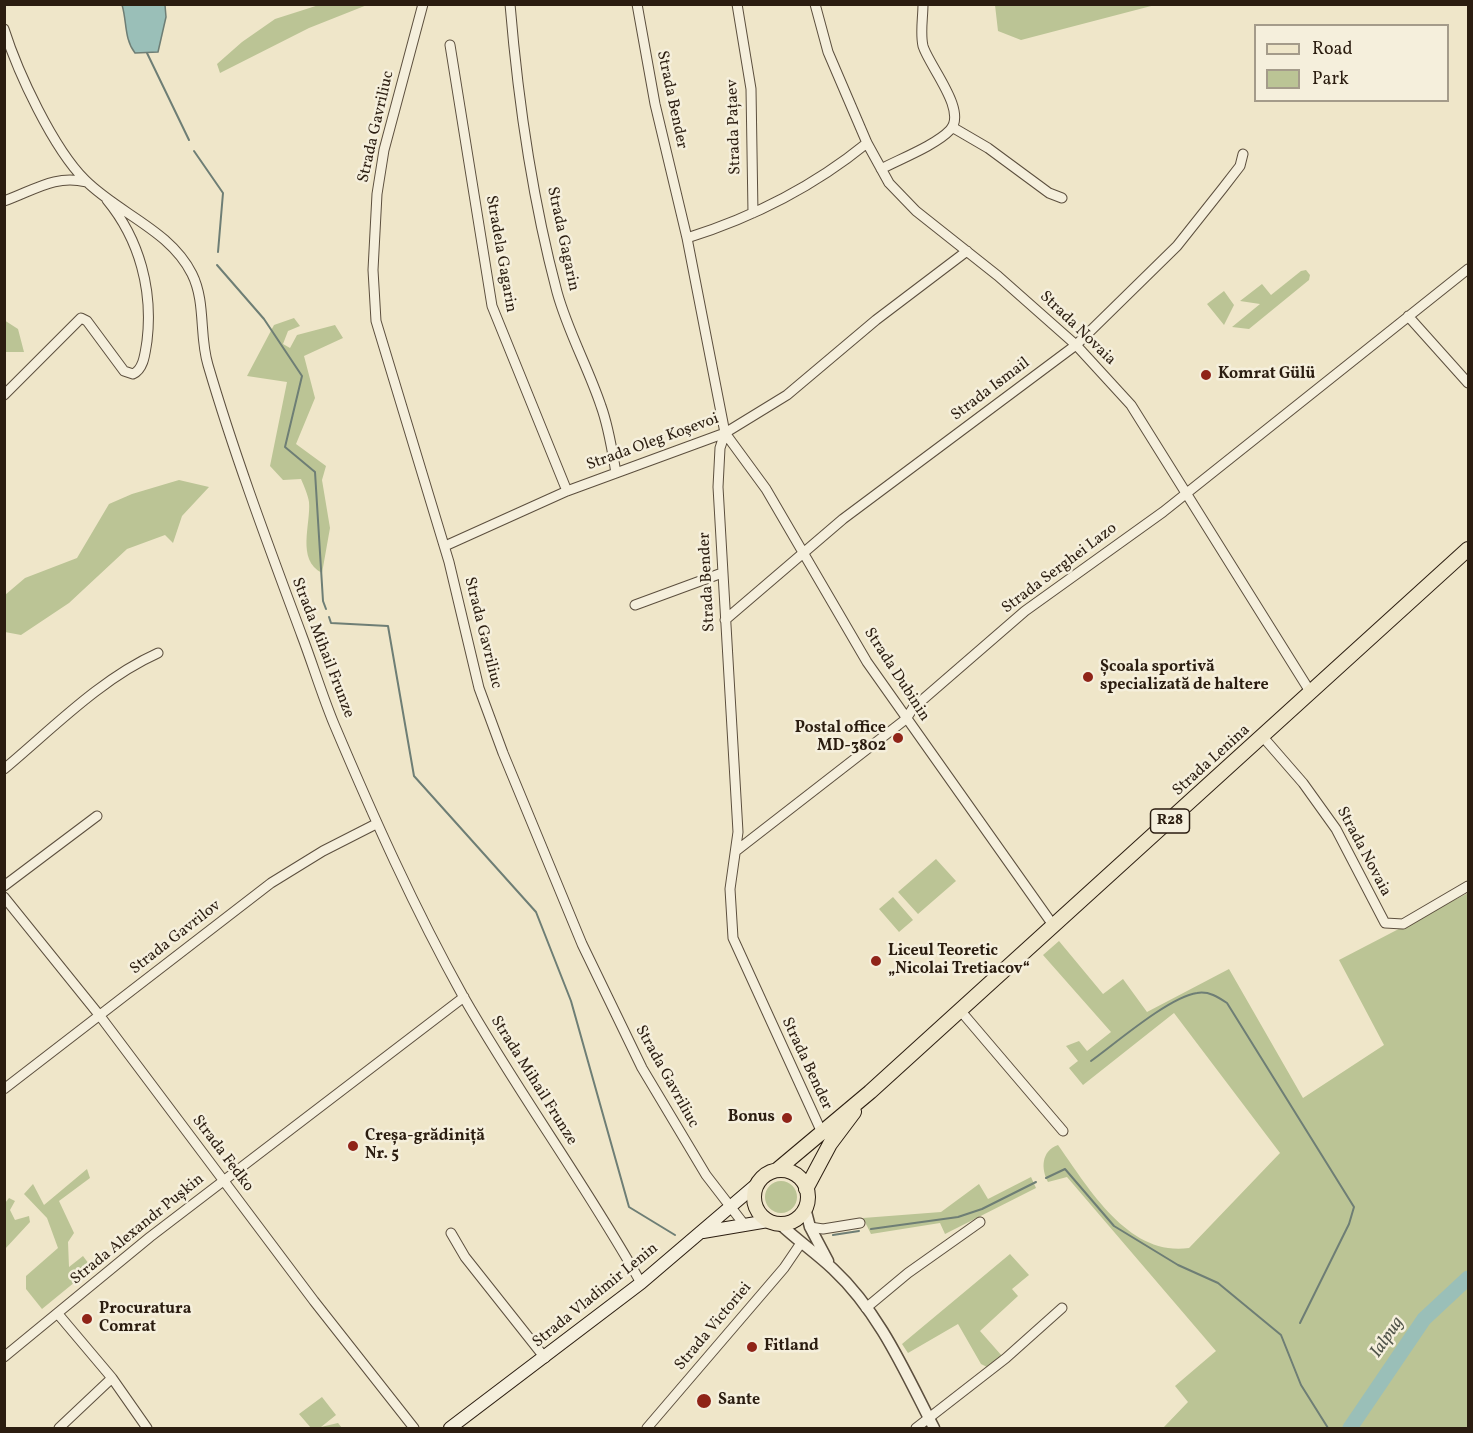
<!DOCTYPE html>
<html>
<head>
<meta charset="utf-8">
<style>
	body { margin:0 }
	#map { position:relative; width:1473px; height:1433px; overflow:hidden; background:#efe6c9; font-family:Vollkorn,serif }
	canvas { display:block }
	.frame { position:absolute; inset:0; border:6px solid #2b1d10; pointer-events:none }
	.legend { position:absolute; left:1254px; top:24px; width:195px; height:78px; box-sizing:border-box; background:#f5efdc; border:2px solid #a49b8a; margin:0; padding:8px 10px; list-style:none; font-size:18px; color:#2b1d10 }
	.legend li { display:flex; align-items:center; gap:12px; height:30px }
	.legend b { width:30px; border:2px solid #a49b8a }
</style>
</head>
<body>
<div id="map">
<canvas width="1473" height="1433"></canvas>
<div class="frame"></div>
<ul class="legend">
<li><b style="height:8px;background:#efe6c9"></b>Road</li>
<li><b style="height:16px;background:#bbc495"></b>Park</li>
</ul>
</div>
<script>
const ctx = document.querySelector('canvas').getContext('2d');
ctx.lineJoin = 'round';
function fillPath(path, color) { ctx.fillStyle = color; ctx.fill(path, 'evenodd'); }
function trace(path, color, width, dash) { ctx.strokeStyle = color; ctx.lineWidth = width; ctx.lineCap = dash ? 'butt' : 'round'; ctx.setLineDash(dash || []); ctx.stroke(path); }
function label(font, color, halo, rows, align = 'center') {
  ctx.font = font + ' Vollkorn,serif'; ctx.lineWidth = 5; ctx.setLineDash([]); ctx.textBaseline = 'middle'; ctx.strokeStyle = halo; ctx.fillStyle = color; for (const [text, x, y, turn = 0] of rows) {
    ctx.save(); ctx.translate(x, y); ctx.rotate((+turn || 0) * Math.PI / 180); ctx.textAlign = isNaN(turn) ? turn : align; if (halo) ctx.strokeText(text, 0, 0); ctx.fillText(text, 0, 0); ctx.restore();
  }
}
fillPath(new Path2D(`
	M322,4L367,5L309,28L220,73L217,64L242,42L275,19Z
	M995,5V4L1155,5L1021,40L998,31Z
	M1306,270L1310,275L1309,280L1249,329L1232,327L1260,304L1240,301L1262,284L1271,295L1301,271Z
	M1224,291L1234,305L1224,325L1207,304Z
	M294,318L300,326L288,331L283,344L290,348L297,335L335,325L343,338L304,356L315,398L296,444L326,466L322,480L330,528L322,573C296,560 311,524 309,502C308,495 304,486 301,479L283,480L270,466L287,382L247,376L274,325Z
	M4,320L18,329L24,352H5Z
	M179,480L209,487L182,516L173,543L165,535L127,549L69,603L21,635L5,632V595L25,578L77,558L109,504L132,494Z
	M936,859L956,881L918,914L898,892Z
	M1468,893V1428H1163L1188,1402L1175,1386L1216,1351L1067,1177L1048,1182C1041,1169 1041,1151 1058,1145C1088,1187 1128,1257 1189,1248L1280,1153L1174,1013L1083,1085L1069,1068L1078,1061L1066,1046L1079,1041L1087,1051L1111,1032L1043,955L1059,941L1103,994L1123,979L1147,1012L1229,969L1303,1098L1384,1045L1339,960Z
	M893,897L913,920L899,932L879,909Z
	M87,1169L90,1178L59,1201L74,1233L68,1242L69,1267L83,1256L92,1268L42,1309L26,1289V1276L58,1248L47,1218L24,1194L33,1184L44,1205Z
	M1031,1177L1036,1188L945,1234L940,1223L871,1234L863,1218L941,1212L979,1184L988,1199Z
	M765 1197a16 16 0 1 1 32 0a16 16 0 1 1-32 0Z
	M9,1198L15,1201L10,1210L15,1220L29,1216L30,1222L5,1249V1203Z
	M1010,1254L1029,1275L1012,1289L1018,1296L980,1331L1002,1356L989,1368L981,1364L958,1324L908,1353L902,1344Z
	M322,1397L336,1415L321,1427L338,1423L342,1428H311L299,1414Z`), '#bbc495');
const water = new Path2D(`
	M122,5H165L166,17L158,52L135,53C124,39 127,21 122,5Z`);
fillPath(water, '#9abfb8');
trace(water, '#6e7e75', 1.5);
trace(new Path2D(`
	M147,53L189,140
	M194,151L223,193L218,252
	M217,265L264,319L302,376L285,447L315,472L323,601L326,609
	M329,617L331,623L388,626L414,776L536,912L571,1001L629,1207L675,1235
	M1091,1061C1116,1043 1169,997 1197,993C1209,991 1218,997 1227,1003L1354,1207L1349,1224L1300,1323
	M1046,1178L1065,1169L1114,1226L1178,1265L1218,1283L1281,1335L1301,1385L1328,1428
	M871,1229L958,1217L982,1209L1036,1182
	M833,1235L859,1231`), '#6e7e75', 2);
trace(new Path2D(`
	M1350,1428L1424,1319L1468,1278`), '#9abfb8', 15);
const minor = new Path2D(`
	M423,4L384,150L377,194L373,270L376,321L449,562L479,688L503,753L582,944L642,1068L706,1175L743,1223
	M510,4C518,100 532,198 557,292C568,332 588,367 601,406C609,428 612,450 616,473
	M637,4L655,104L687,238L725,433L720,448L718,487L738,832L730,889L733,938L823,1135
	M737,4L751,89L753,213
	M815,4L828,52L867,143L889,183L916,211L998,276L1076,345L1131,405L1311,693
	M4,29C18,73 53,148 85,180C119,214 170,230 192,274C206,302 199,336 208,365C235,457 269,547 302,636C313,665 322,695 334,724C373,816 414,908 463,996C519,1094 586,1185 641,1283
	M450,45L492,306L567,491
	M952,127L988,148L1049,193L1062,198
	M881,169C900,159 936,145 950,130C968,111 929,66 923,46C920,33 923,18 923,4
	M4,201C33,191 55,174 86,182
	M687,238C754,217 813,187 867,143
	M1408,316L1468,383
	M4,395L81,318L87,321L124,371L133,374C144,369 145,353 147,341C153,291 140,240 107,200
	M725,433L766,489L867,662L1053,925
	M445,546L567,491L725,433L787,395L876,320L967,251
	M635,605L722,573
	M725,620L843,519L1076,345L1177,246L1223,188L1240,166L1243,154
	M1263,737L1303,783L1336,829L1385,923L1403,924L1468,886
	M4,769C52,729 100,679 158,653
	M736,851L906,719L913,708L1025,611L1163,512L1468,269
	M4,886L97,816
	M4,897L100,1016L314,1301L414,1428
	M959,1009L1063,1131
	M4,1089L271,883L323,851L376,824
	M810,1227L823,1229L860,1223
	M451,1233L465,1257L545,1358
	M866,1308L908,1273L980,1222
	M58,1314L112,1378L147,1428
	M4,1357L150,1237L464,997
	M59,1428L112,1378
	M647,1428L784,1268L801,1243
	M916,1428L1006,1358L1062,1308`);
const tertiary = new Path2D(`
	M805,1208L810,1227L828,1261
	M780,1224C797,1240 816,1253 833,1269C880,1313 905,1372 934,1428`);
const secondary = new Path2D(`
	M703,1232L768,1221
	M450,1428L641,1283L757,1184`);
const primary = new Path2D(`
	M777,1170L870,1092L1468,549
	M754 1197a27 27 0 1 1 54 0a27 27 0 1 1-54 0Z
	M806,1189L830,1144L854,1112`);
trace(minor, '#5c4f3e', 11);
trace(tertiary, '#5c4f3e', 13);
trace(secondary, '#2b1d10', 14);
trace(primary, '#2b1d10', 16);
trace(minor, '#f5efdc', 9);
trace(tertiary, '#f5efdc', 10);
trace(secondary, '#f5efdc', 12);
trace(primary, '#efe6c9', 14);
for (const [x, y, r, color] of [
	[1206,375,6,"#8f2418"],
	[1088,677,6,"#8f2418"],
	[898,738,6,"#8f2418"],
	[876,961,6,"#8f2418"],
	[787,1118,6,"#8f2418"],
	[353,1146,6,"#8f2418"],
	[87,1319,6,"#8f2418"],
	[752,1347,6,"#8f2418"],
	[704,1401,8,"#8f2418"]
]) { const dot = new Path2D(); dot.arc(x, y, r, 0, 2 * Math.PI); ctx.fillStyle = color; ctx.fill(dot); trace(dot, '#f5efdc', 2); }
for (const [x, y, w] of [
	[1170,821,39]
]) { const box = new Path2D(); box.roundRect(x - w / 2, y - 12, w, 24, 4.5); ctx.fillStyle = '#f5efdc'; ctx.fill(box); trace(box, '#2b1d10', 1.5); }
label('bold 15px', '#2b1d10', null, [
	["R28",1170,821]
]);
label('16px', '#2b1d10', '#f5efdc', [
	["Strada Bender",671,100,78],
	["Strada Gavriliuc",377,127,-77],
	["Strada Pațaev",735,127,-92],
	["Strada Gagarin",562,239,78],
	["Stradela Gagarin",500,254,80],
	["Strada Novaia",1077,329,44],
	["Strada Ismail",991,390,-37],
	["Strada Oleg Koşevoi",653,443,-20],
	["Strada Serghei Lazo",1060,569,-37],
	["Strada Bender",708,582,-93],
	["Strada Gavriliuc",482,633,76],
	["Strada Mihail Frunze",322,648,69],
	["Strada Dubinin",896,675,57],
	["Strada Lenina",1212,761,-42],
	["Strada Novaia",1363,852,62],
	["Strada Gavrilov",176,938,-38],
	["Strada Bender",806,1064,65],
	["Strada Gavriliuc",666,1077,61],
	["Strada Mihail Frunze",533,1081,58],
	["Strada Fedko",222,1154,53],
	["Strada Alexandr Pușkin",138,1230,-39],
	["Strada Vladimir Lenin",596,1296,-39],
	["Strada Victoriei",714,1327,-50]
]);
label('bold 16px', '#2b1d10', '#f5efdc', [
	["Komrat Gülü",1218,375],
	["Școala sportivă",1100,668],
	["specializată de haltere",1100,686],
	["Postal office",886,729,"right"],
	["MD-3802",886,747,"right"],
	["Liceul Teoretic",888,952],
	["„Nicolai Tretiacov“",888,970],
	["Bonus",775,1118,"right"],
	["Creșa-grădiniță",365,1137],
	["Nr. 5",365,1155],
	["Procuratura",99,1310],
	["Comrat",99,1328],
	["Fitland",764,1347],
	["Sante",718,1401]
], 'left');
label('italic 18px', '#52564b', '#f5efdc', [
	["Ialpug",1388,1338,-56]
]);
</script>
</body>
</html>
